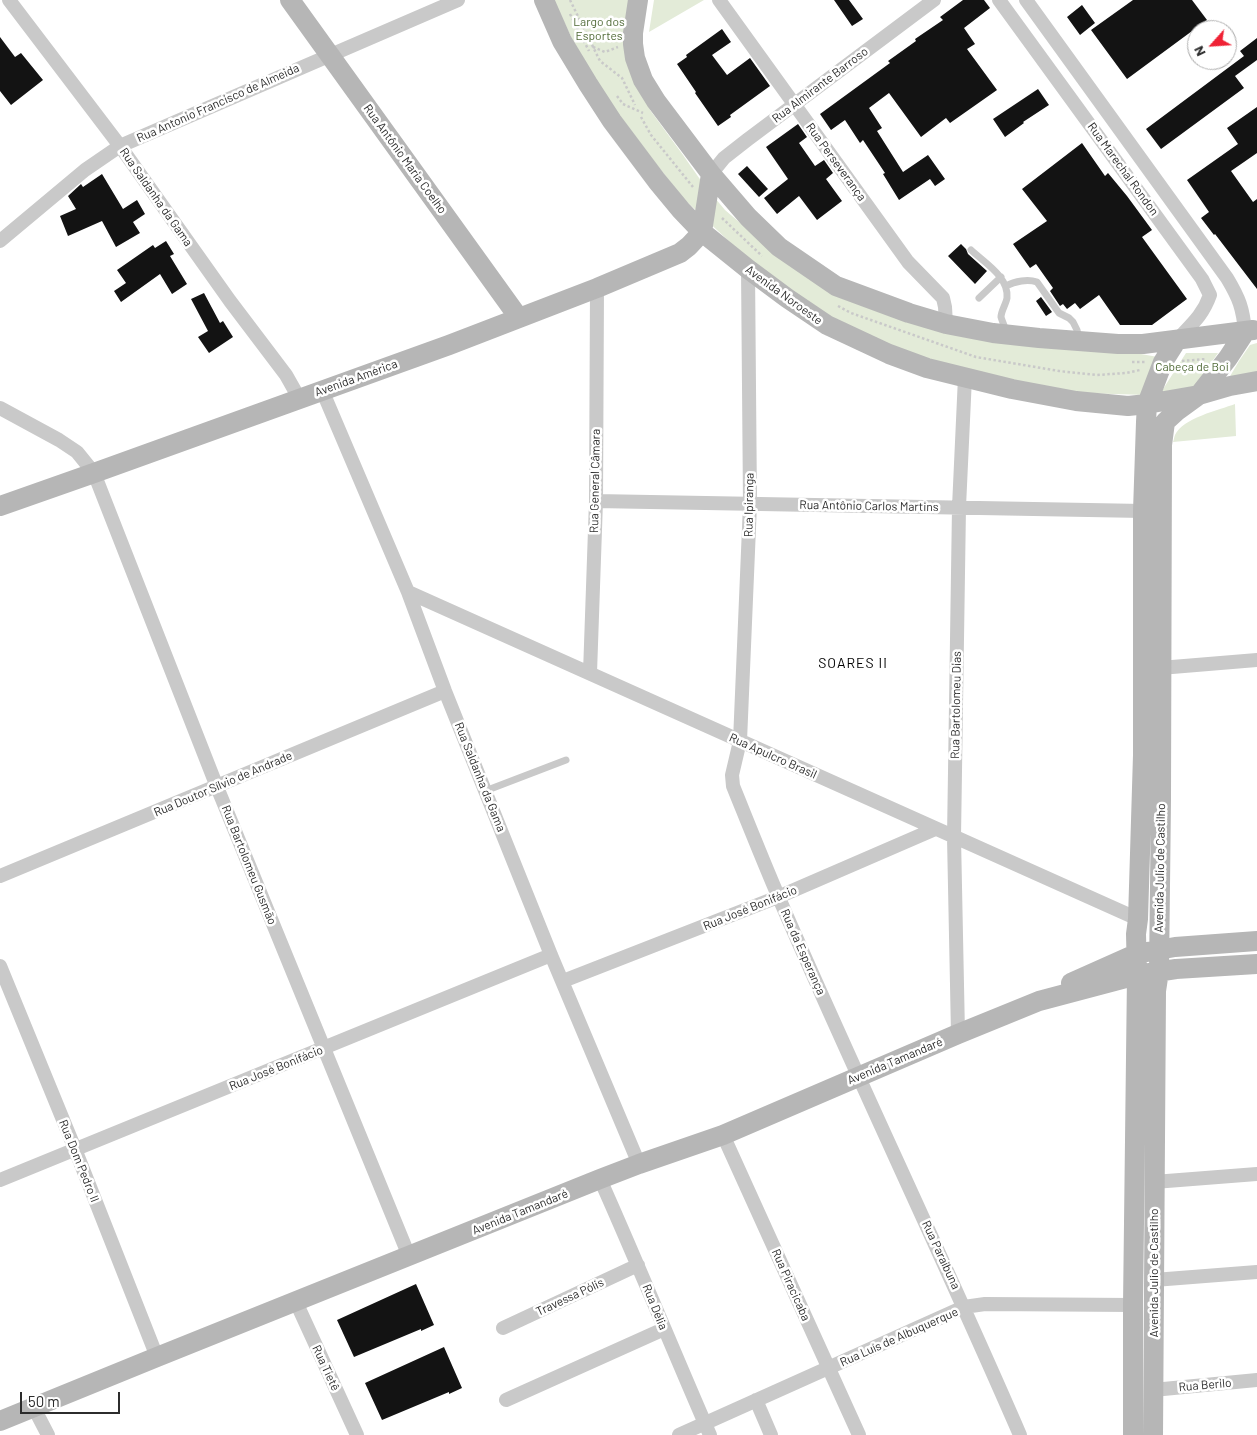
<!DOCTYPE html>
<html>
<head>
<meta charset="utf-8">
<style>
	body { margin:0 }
	#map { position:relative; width:1257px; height:1435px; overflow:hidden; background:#fff; font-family:Barlow,sans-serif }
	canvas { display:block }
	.north { position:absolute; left:1187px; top:20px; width:50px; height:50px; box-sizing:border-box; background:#fff; border:1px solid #ababab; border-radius:50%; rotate:244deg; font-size:14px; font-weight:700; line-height:20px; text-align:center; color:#2c2c2c }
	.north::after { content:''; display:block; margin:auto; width:18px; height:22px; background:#ef2235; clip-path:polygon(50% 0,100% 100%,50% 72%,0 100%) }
	.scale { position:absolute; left:20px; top:1392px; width:100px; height:22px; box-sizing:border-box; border:2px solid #2c2c2c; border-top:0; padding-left:6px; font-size:15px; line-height:18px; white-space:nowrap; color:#2c2c2c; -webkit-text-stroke:4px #fff; paint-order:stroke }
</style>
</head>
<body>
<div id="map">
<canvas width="1257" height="1435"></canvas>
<div class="north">N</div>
<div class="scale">50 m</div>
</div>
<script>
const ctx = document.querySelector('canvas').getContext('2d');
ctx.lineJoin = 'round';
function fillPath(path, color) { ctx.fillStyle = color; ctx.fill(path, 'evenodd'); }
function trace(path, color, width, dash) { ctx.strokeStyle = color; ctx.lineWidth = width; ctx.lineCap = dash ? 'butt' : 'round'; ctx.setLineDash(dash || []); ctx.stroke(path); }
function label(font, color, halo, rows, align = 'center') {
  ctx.font = font + ' Barlow,sans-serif'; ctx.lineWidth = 5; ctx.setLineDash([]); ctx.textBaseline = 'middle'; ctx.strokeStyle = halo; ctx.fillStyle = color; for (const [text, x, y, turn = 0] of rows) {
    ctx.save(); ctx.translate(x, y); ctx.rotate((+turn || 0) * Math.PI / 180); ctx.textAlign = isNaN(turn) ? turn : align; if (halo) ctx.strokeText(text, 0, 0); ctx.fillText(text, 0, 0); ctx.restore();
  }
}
fillPath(new Path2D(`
	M554,0H631L650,110L683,155L704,185L725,210L745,227L868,306L1158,357L1147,395L1080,393L966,372L898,348L833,319L750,261L684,199L617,115L571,37Z
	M654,0H704L649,32Z
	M1257,343V374L1229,378L1239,361L1250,345Z
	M1186,353H1218L1190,393L1158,397Z
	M1235,404L1236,436L1173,442C1174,440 1174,437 1175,435C1183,418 1219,410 1235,404Z`), '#e3ebd8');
fillPath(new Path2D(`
	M834,0H849L863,19L852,26Z
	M963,0H984L990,8L964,28L975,44L967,49L997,90L950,123L946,118L921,137L889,93L869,108L882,128L877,131L903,172L928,155L945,179L935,186L930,179L899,200L883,174L885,173L863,140L860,143L845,120L831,130L820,114L890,63L888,61L916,41L915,39L943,20L940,17Z
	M1133,0H1192L1207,20L1127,79L1091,30Z
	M1082,5L1095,23L1080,35L1067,17Z
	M722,29L731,42L712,55L727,75L750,58L770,86L730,115L731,117L718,126L695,93L696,92L677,64L687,57L686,55Z
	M0,37L15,57L21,53L43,80L11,105L0,91Z
	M1257,38V60L1235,76L1244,88L1161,149L1146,129L1244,56L1240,51Z
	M1038,89L1049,105L1023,122L1024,123L1005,137L993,119Z
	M1257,107V153L1231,171L1253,202L1257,199V289L1215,234L1214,235L1201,218L1209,212L1187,180L1238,144L1227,128Z
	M798,124L807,137L799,143L815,166L824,160L833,173L826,179L842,201L817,220L799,196L777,214L764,198L788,179L766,147Z
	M1082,143L1105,176L1108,173L1127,196L1152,230L1142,237L1187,299L1152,325H1120L1099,295L1080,309L1075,303L1067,309L1063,304L1060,306L1050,291L1053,288L1036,264L1030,268L1013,244L1047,221L1022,189Z
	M747,166L768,189L759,197L738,174Z
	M102,174L123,209L137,200L145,214L133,222L140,233L116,247L102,221L68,236L60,216L76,209L68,196L81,184L83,187Z
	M166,241L174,254L170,256L187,284L172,294L160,274L121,302L114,291L126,283L117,270L153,245L155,248Z
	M961,244L966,249L968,254L987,271L975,284L948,256Z
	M204,293L220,323L223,321L233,337L209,353L198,337L208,331L191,299Z
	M1041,297L1052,312L1046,316L1036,301Z
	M416,1284L434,1325L421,1331V1329L354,1357L337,1320Z
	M444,1347L462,1388L449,1394V1392L382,1420L365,1383Z`), '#131313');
trace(new Path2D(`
	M570,0L600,61L622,78L635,105
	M570,14L589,51
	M593,47L605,52L618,47
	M617,96L623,104L643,113
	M641,117L651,135L693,187
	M722,218L762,256
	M838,306L851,313L976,357L1059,371L1097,375L1126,373L1140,370
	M1182,361L1206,359
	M1132,362H1147`), '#c9c9c9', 2.5, [2.5, 2.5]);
trace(new Path2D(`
	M971,250C985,263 1009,277 1007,298C1006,304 1001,311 1001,317C1002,321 1005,327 1006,332
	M1006,286C1015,281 1028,279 1037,282L1059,313L1069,318L1073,322L1077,330L1079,339
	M979,298L1001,277
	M485,791L566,760`), '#c9c9c9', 7);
trace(new Path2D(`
	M9,0L120,146L230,301L286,375L299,398
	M719,0L908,262L943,298L945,307L946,324
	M999,0L1202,279L1210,295C1203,315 1192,324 1177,340
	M1026,0L1227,278C1239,298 1243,308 1245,332
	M711,174L724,158L747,140L934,0
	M0,241L85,170L120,146L458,0
	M748,269L750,504L740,741L732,775L733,786C748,823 763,861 779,898C857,1078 942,1255 1020,1435
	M322,390L408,592L445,691L551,955L639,1164
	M0,408L59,440L77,452L94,473L217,787L409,1256
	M596,501L1143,511
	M408,592L1138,919
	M1160,668L1257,660
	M590,673L596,501L597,288
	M0,876L445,691
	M0,966L75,1149L157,1357
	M563,981L778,897L935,829
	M958,1034L954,837L959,507L965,377
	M723,1135L859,1435
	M600,1179C638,1264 673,1350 710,1435
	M0,1180L551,955
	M1154,1182L1257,1174
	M1154,1280L1257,1272
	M296,1302L357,1435
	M503,1328L638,1265
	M1153,1390L1257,1380
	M506,1400L664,1329
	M756,1400L771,1435
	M34,1408L48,1435
	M679,1435L964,1307L985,1304L1133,1305`), '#c9c9c9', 14);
trace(new Path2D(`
	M290,0L519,318
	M544,0L562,41L588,84L612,121L657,181L681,210L702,232L748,269L787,298L827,325L889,354L927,368L1012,389L1076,401L1128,406L1147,404L1199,395L1230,386L1257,381
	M638,0L633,33V44L635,58L643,80L656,101L711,174L748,217L779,247L836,286L909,313L946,324L993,333L1039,338L1118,344H1143L1253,330
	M0,506L94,473L449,345L597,288L680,253L689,246L702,232L711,174
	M1071,983L1136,954L1175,947L1257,941
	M0,1421L157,1357L600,1179L639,1164L723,1135L958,1034L1039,1001L1137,975L1176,969L1257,964
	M1133,1435V1305L1137,975L1136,934L1138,919L1143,755V511L1146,422L1147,404L1163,362L1177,340
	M1153,1435L1156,991L1159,971L1161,800L1162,445L1165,422L1177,411L1199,395L1228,358L1245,332`), '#b6b6b6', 20);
label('12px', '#506a37', '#fff', [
	["Largo dos",599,22],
	["Esportes",599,36],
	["Cabeça de Boi",1192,367]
]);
label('12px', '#2c2c2c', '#fff', [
	["Rua Almirante Barroso",820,85,-37],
	["Rua Antonio Francisco de Almeida",218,103,-24],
	["Rua Antônio Maria Coelho",405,159,54],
	["Rua Perseverança",836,162,54],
	["Rua Marechal Rondon",1123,169,54],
	["Rua Saldanha da Gama",156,197,55],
	["Avenida Noroeste",784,295,36],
	["Avenida América",356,378,-20],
	["Rua General Câmara",595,481,-89],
	["Rua Ipiranga",749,505,-89],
	["Rua Antônio Carlos Martins",869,506,1],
	["Rua Bartolomeu Dias",956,705,-89],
	["Rua Apulcro Brasil",773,756,24],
	["Rua Saldanha da Gama",480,777,68],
	["Rua Doutor Sílvio de Andrade",223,784,-23],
	["Rua Bartolomeu Gusmão",249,865,68],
	["Avenida Julio de Castilho",1160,868,-89],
	["Rua José Bonifácio",750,908,-22],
	["Rua da Esperança",803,952,66],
	["Avenida Tamandaré",895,1061,-23],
	["Rua José Bonifácio",276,1068,-22],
	["Rua Dom Pedro II",79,1161,68],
	["Avenida Tamandaré",520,1212,-22],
	["Rua Paraíbuna",941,1255,65],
	["Avenida Julio de Castilho",1154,1273,-90],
	["Rua Piracicaba",791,1285,66],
	["Travessa Pólis",570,1297,-25],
	["Rua Délia",655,1307,68],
	["Rua Luís de Albuquerque",899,1337,-24],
	["Rua Tietê",326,1368,65],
	["Rua Berilo",1205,1385,-5]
]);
ctx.letterSpacing = '1px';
label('14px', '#000', '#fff', [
	["SOARES II",853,663]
]);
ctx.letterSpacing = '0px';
</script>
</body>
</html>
